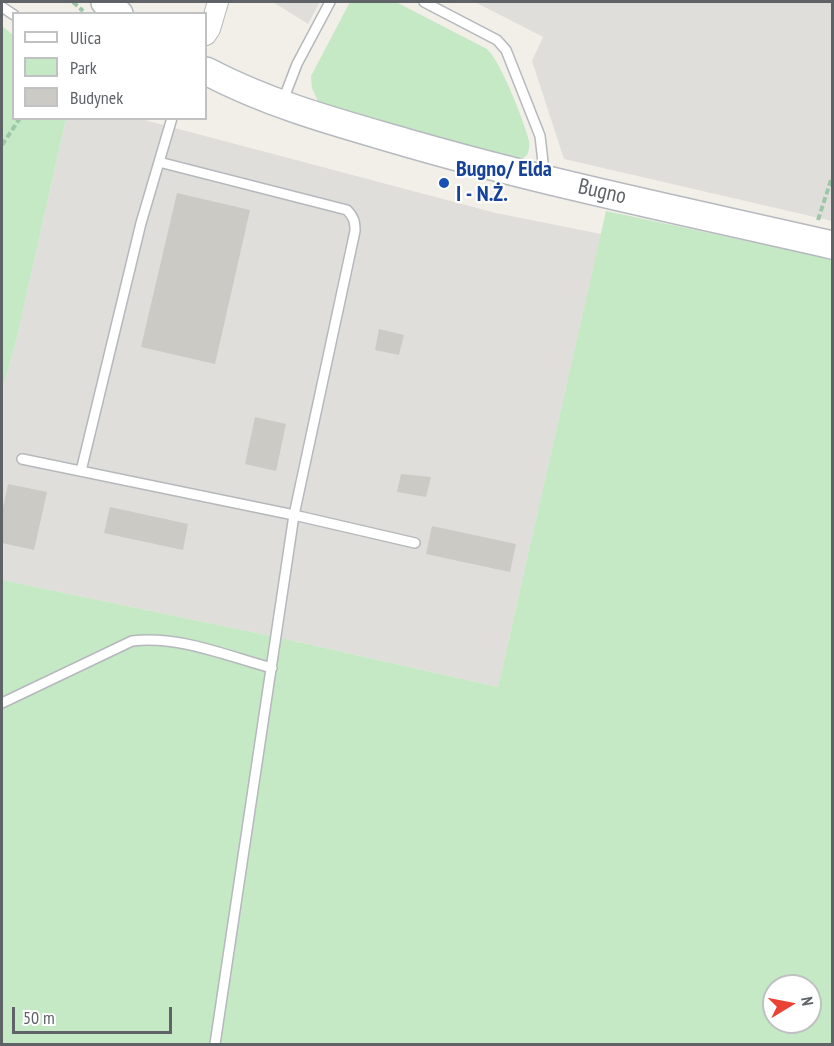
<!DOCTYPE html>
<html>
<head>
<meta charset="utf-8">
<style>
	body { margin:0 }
	#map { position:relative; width:834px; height:1046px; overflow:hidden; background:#f1efe8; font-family:"PT Sans Narrow",sans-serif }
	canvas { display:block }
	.frame { position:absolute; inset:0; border:3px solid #5f6368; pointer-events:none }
	.legend { position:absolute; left:12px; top:12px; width:195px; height:108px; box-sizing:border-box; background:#fff; border:2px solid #bfc1c3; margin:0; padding:8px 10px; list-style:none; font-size:18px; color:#5f6368 }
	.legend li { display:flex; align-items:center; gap:12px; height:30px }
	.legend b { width:30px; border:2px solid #bfc1c3 }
	.north { position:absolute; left:762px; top:974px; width:60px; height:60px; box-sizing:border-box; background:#fff; border:2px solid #bfc1c3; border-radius:50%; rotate:80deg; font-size:16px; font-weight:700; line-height:24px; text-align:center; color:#5f6368 }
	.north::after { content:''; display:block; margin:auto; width:21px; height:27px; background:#ea4335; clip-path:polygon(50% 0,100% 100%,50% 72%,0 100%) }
	.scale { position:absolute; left:12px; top:1007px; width:160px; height:27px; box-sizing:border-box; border:3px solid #5f6368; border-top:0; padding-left:8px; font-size:18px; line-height:21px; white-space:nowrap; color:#5f6368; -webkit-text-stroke:4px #fff; paint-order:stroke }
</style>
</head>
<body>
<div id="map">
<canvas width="834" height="1046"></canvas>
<div class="frame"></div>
<ul class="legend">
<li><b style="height:8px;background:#fff"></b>Ulica</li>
<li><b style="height:16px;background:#c5e8c5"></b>Park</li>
<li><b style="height:16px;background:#cccac5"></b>Budynek</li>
</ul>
<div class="north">N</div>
<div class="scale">50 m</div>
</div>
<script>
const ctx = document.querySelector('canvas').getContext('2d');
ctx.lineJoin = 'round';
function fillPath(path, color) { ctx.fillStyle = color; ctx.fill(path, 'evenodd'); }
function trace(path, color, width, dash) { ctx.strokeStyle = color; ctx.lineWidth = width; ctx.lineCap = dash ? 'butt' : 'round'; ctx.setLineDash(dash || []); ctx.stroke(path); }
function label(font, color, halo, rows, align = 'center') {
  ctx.font = font + ' "PT Sans Narrow",sans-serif'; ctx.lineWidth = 4.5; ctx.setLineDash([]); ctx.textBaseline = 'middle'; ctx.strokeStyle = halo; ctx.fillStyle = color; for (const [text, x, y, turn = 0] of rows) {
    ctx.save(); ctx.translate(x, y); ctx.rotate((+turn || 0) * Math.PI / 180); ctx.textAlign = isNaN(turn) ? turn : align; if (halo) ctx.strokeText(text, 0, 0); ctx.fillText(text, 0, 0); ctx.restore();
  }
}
fillPath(new Path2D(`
	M273,2H320L308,24Z
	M475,2H832V221L564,159L532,61L543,37Z
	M66,119H141L496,213L601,234L498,687L276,637L2,580V391L16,341Z`), '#e0deda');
fillPath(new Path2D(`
	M350,2H396L487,49C501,62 524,121 529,141C530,146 529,150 527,155L520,160L322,110L312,88L311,76Z
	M2,26L13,35L14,118L66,119L16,341L2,391Z
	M606,211L832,259V1044H2V580L276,637L498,687ZM774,986H810V1022H774Z`), '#c5e8c5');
fillPath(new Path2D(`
	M177,193L250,210L215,364L141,347Z
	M379,329L404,335L399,355L375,350Z
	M255,417L286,424L276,471L245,464Z
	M401,474L431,477L426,497L397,492Z
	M8,484L47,492L34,550L2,543V513Z
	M110,507L188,524L183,550L104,533Z
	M432,526L516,544L510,572L426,554Z`), '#cccac5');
const lane = new Path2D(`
	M424,2L497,40L506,50L540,136L543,162L541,176
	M2,7L14,15
	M282,103L297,64L330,2
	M159,162L347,210C354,217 355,222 355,231L294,515L215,1044
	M22,459L294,515L415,543
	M81,471L141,223L172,118
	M2,703L132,641C178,635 227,656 272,668`);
const street = new Path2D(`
	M206,35L210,29L218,2`);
const secondary = new Path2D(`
	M105,2L119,14
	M206,71C273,106 339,123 411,144C550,184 692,213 832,245`);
trace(lane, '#b5b8bc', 12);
trace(street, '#b5b8bc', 22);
trace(secondary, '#b6babf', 30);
trace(new Path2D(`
	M73,2L83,11
	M2,145L20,118
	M818,220L832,177`), '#9cc7a9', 4, [6, 3]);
trace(lane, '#fff', 9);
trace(street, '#fff', 20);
trace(secondary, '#fff', 27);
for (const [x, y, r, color] of [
	[444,183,6,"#1a4fb4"]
]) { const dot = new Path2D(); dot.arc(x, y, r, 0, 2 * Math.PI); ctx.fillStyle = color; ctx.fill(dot); trace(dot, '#fff', 2); }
label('bold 22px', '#164399', '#fff', [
	["Bugno/ Elda",456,170],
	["I - N.Ż.",456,195]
], 'left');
label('22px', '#5f6368', '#fff', [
	["Bugno",602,192,13]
]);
</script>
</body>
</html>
